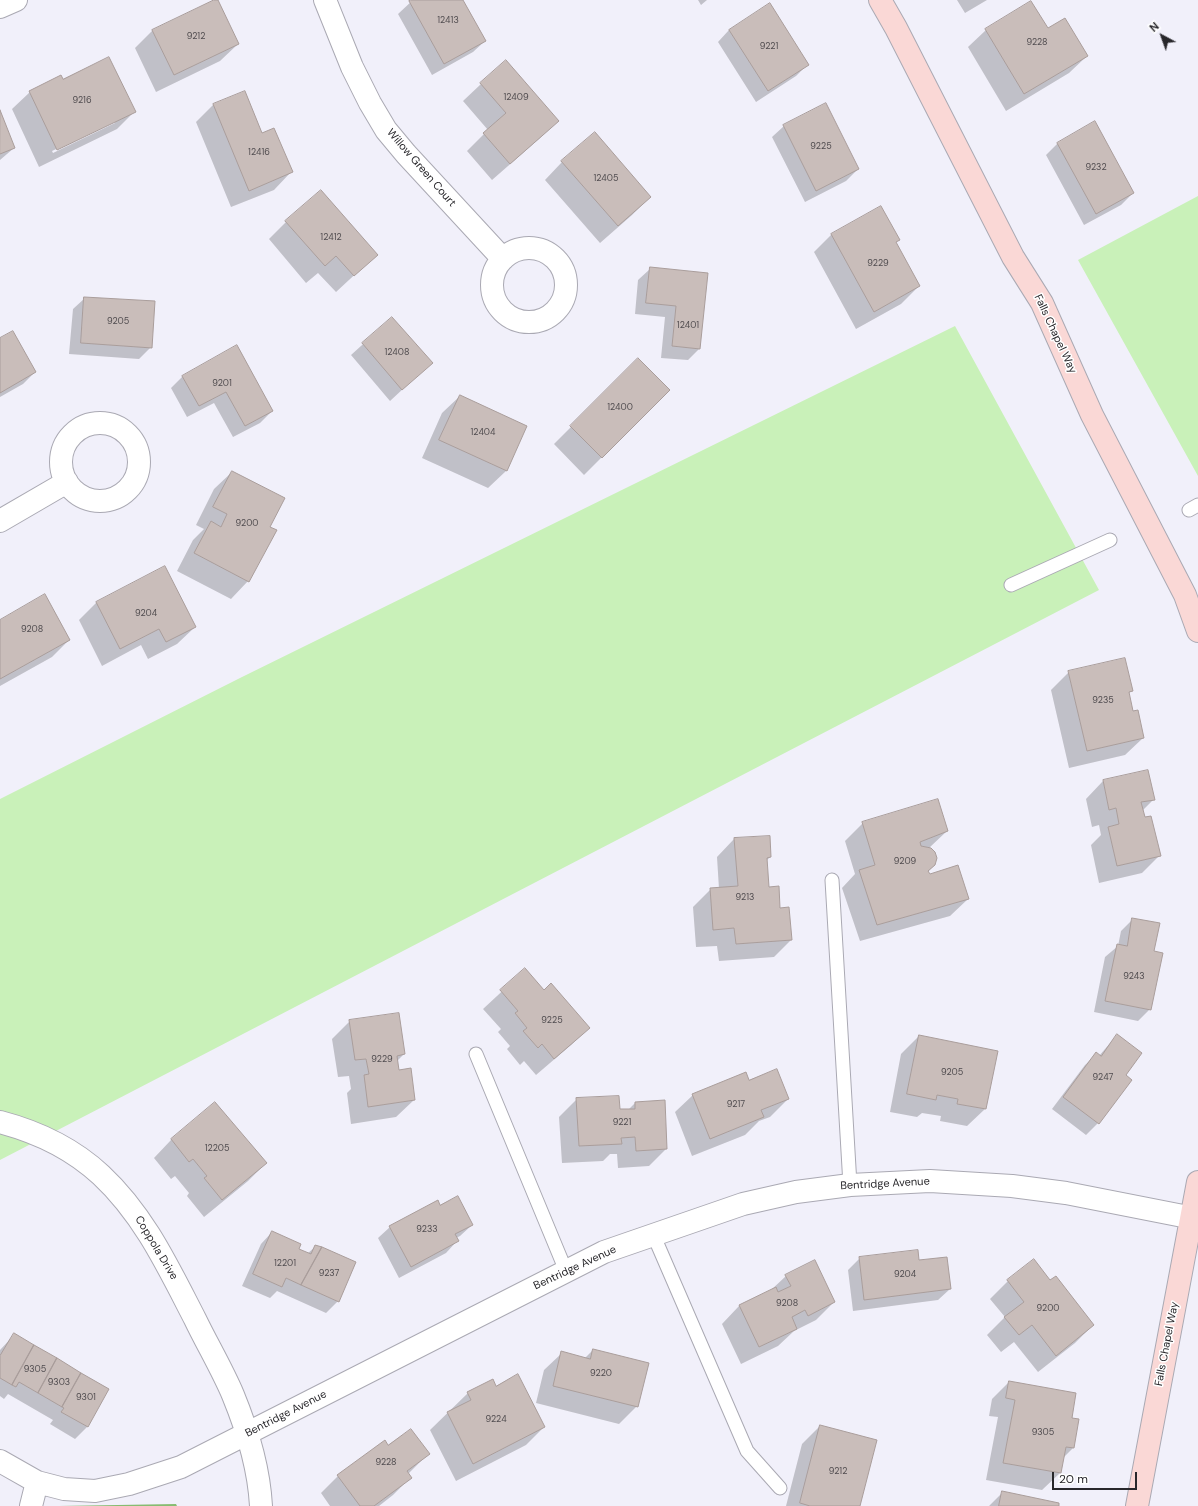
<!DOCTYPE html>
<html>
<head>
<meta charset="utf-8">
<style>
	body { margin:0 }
	#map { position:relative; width:1198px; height:1506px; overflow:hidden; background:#f1f0fa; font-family:"DM Sans",sans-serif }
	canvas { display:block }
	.north { position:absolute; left:1142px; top:16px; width:40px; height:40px; -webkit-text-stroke:3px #fff; paint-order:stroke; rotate:319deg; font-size:11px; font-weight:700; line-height:16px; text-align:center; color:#28272b }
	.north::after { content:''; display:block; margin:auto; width:14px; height:18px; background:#28272b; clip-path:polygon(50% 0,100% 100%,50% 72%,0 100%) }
	.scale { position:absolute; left:1052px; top:1472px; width:85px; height:18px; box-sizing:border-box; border:2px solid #28272b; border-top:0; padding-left:5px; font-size:12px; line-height:14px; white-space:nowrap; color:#28272b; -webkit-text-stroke:3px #fff; paint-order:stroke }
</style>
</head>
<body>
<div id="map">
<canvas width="1198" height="1506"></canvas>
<div class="north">N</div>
<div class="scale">20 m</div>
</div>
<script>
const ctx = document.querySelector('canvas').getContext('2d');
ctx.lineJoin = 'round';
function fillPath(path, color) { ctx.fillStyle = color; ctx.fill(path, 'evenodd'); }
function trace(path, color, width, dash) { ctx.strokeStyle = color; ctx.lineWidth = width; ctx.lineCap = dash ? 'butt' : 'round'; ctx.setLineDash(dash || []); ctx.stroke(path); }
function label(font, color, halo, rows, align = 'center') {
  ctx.font = font + ' "DM Sans",sans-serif'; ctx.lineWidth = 3; ctx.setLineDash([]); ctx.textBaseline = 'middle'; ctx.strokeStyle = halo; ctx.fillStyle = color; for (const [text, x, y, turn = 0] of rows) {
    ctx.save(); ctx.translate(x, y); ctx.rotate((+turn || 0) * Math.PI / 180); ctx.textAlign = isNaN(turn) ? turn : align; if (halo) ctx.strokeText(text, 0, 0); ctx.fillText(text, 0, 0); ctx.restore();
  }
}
fillPath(new Path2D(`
	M1198,196V476L1078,260Z
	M955,326L1099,590L0,1160V799L242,677Z`), '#c9f1b9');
fillPath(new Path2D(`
	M176,1504L177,1506H59Z`), '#87bc71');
fillPath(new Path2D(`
	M217,0L238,44L220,61L156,92L135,48L153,30Z
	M413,0H462L485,41L473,52L432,75L398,14Z
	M698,0H707L701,5Z
	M957,0H987L965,13Z
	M769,5L808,64L796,76L756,102L718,42L729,30Z
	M986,30H1047L1087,56L1069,73L1006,111L968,47Z
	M62,81L134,112L117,129L39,167L12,109L30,92ZM115,121V123L53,153L52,151Z
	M481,84L558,121L540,138L492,180L467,151L488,130L463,101Z
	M244,92L261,135L291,172L274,190L231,207L196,122L213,105Z
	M0,112L14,148L0,160Z
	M784,126L858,169L846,181L805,202L772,137Z
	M1058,143L1133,193L1121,205L1084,225L1046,155Z
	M562,162L650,197L632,215L600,243L545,180Z
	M286,222L376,255L336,292L318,273L306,283L269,239Z
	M832,234L898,240L895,243L919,286L901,304L856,329L814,252Z
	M650,269L707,274L700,348L688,360L661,358L665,317L635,314L638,280Z
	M85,298L151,347L139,359L69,354L73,309Z
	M392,318L431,363L390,401L351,355Z
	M0,339L35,372L23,384L0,397Z
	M237,347L272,411L260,423L233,437L214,403L187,417L171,388L183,376Z
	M638,360L669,390L584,475L554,444Z
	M460,396L526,426L506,471L488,488L422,458L442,413Z
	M232,472L268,527L248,581L231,599L177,571L193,540L204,529L196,525L214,489Z
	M97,602L195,627L177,644L148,659L141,645L102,666L79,620Z
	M0,621L69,640L52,657L0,686Z
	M1069,672L1131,691L1128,694L1132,712L1143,738L1125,755L1069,768L1051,690Z
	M1103,781L1154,799L1142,811L1159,856L1142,873L1099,883L1091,845L1101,835L1099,825L1092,827L1086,799Z
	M863,823L947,831L929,848L934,865L928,872L929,875L968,899L950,916L860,941L842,888L855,874L845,841Z
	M734,839L770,857L766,861L768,888L780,909L791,940L774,957L719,961L717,946L696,947L693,907L711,889H719L717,857Z
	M1133,919L1153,952L1150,1009L1138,1021L1094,1012L1105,957L1118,946L1121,931Z
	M525,970L544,991L589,1028L571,1045L536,1075L524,1061L520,1065L507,1049L510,1046L498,1032L501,1029L483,1009Z
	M350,1021L404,1054L397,1061L398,1071L414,1100L396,1117L351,1124L347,1093L351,1089L349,1076L338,1077L332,1039Z
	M1117,1035L1124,1075L1098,1123L1086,1135L1052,1109L1085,1065L1097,1054L1099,1056Z
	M919,1036L985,1109L967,1126L940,1121L941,1116L922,1113L917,1117L890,1112L901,1054Z
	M749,1081L788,1099L770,1117L759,1121L745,1135L692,1156L675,1112L693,1095Z
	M577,1099L619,1111L628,1110L635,1103L664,1101L666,1149L649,1166L618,1168L617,1154H610L603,1161L562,1163L559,1117Z
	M215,1103L266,1163L248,1181L204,1217L187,1196L189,1193L175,1176L171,1179L154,1158L171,1140Z
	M440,1206L472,1225L460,1236L456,1238L457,1241L446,1253L399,1278L378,1238L390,1227Z
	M272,1232L298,1250L307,1254L316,1246L338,1301L326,1313L277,1291L270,1298L242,1286L261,1244Z
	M860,1258L918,1262L950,1289L938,1300L853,1311L848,1270Z
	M1034,1261L1050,1281L1093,1325L1075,1343L1038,1372L1014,1342L1001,1352L987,1335L1005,1317L990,1299L1008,1281Z
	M786,1276L834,1302L816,1320L794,1331L778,1346L741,1364L722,1324L739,1306L770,1291Z
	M14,1335L108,1389L87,1427L75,1439L50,1424L53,1420L8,1394L4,1399L0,1396V1350Z
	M593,1350L637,1406L619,1424L536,1403L544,1370L562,1353L585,1358Z
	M1009,1382L1071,1419L1073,1448L1063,1458L1060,1473L1042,1490L986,1480L998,1417L989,1416L992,1399Z
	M495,1387L544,1427L526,1445L456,1481L430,1430L468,1393Z
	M820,1426L859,1506H786L802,1444Z
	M388,1447L428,1454L408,1474L411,1477L393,1495L379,1506H330L321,1493L338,1476Z
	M1003,1492L1058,1506H989Z`), '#0003');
const building = new Path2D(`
	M214,0H218L239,44L174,75L152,30Z
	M411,0H463L486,41L444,64L409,1Z
	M1031,1L1048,28L1065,18L1088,56L1024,94L985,29Z
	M770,3L809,65L768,91L729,30Z
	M109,57L136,112L57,150L29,91L61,75L63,79Z
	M506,60L559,121L510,164L483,133L506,113L480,83Z
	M245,91L262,133L274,128L293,172L249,191L213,104Z
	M826,103L859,169L816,191L783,125Z
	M0,110L15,148L0,154Z
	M1095,121L1134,193L1096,214L1057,143Z
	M595,132L651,197L618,226L561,161Z
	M321,190L378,255L354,276L336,256L325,266L285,221Z
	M881,206L900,240L896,242L920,286L874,312L831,234Z
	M650,267L708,273L700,349L672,346L676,306L646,303Z
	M84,297L155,301L152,348L81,343Z
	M392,317L433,363L402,390L362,343Z
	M13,331L36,372L0,393V338Z
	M237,345L273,411L245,426L226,392L199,406L182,376Z
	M638,358L670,390L602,458L570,426Z
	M460,395L527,426L507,471L439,440Z
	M232,471L285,498L270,527L277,530L249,582L194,553L211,521L221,527L227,514L213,507Z
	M165,566L196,627L166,642L159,629L120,649L96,602Z
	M45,594L70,640L0,679V620Z
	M1125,658L1133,691L1129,692L1133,711L1138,710L1144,738L1087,751L1068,671Z
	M1148,770L1155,800L1141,802L1145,817L1151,816L1161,856L1117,866L1108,827L1119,824L1116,808L1109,810L1103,780Z
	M938,799L948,831L920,842L921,846L931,848L935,852L937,858L935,865L928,871L930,874L958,865L969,899L877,925L859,870L875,865L862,822Z
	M770,836L771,857L767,858L769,887L779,886L780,908L789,907L792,940L736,944L734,928L713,930L710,888L738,886L734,838Z
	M1132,918L1160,923L1154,951L1163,953L1151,1010L1105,1001L1117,944L1127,946Z
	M525,968L544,990L551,983L590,1028L554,1059L542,1044L538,1048L523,1031L527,1028L515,1013L518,1011L500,990Z
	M399,1013L405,1054L397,1056L399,1070L411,1068L415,1100L368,1107L364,1075L369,1074L366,1059L355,1060L349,1020Z
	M1117,1034L1142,1053L1126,1075L1132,1080L1099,1124L1063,1097L1096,1052L1101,1056Z
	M919,1035L998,1051L986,1109L957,1104L958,1099L937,1095L936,1100L907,1094Z
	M777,1069L789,1099L761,1110L764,1117L710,1139L692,1094L746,1072L749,1080Z
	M619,1096L620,1109H635V1102L665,1100L667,1149L636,1151L635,1137L621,1138L622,1144L579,1146L576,1098Z
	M215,1102L267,1163L222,1200L204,1178L207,1176L193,1159L189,1162L171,1139Z
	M458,1196L473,1225L455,1234L459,1241L411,1267L389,1226L438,1200L440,1205Z
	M272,1231L301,1244L299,1249L311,1254L315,1245L322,1247L301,1285L286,1278L282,1287L253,1274Z
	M322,1247L356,1262L339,1302L301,1285Z
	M918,1250L919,1260L947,1257L951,1289L864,1300L859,1257Z
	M1034,1259L1050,1280L1056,1276L1094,1325L1056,1356L1032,1325L1019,1335L1004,1317L1024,1302L1007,1280Z
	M815,1260L835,1302L808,1316L805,1310L792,1317L797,1329L759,1347L739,1305L776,1287L778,1292L791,1286L785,1275Z
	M14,1333L34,1345L12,1385L0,1378V1356Z
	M34,1345L57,1358L38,1393L19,1382L16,1387L12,1385Z
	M593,1349L649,1363L638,1407L553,1386L561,1351L590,1359Z
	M57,1358L81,1373L62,1407L38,1393Z
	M81,1373L109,1389L88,1427L61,1412L64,1408L62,1407Z
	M518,1374L545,1427L473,1464L447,1412L471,1400L467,1392L493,1379L496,1386Z
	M1009,1381L1076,1393L1072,1418L1079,1419L1074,1448L1066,1447L1061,1473L1003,1463L1015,1400L1006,1398Z
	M820,1425L877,1440L860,1506H810L800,1503Z
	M411,1429L430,1454L407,1471L412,1478L374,1506H360L337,1475L385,1440L388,1445Z
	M1002,1491L1059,1503V1506H999Z`);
fillPath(building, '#c9bdba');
trace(building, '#a99d9b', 1);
const lane = new Path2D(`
	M1189,510L1198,505
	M1011,585L1110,540
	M832,880L850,1185
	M476,1054L566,1271
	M653,1234L747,1451L780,1488`);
const street = new Path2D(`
	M325,0L352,67L370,103L386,130L406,154L503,259
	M0,7L16,0
	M492 285a37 37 0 1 1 74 0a37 37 0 1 1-74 0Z
	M61 462a39 39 0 1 1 78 0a39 39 0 1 1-78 0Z
	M0,521L67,482
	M0,1122C38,1132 72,1148 101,1175C144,1215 168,1267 195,1319C207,1344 222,1369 233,1395C247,1429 259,1469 261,1506
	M0,1461L37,1482L64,1489L95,1491L129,1484L181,1467L604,1252L743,1204L796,1192L850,1185L930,1181L1012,1186L1066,1193L1198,1219
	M31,1506L37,1482`);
const secondary = new Path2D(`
	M880,0L896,28L1013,257L1042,303L1092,415L1185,595L1198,631
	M1137,1506L1198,1182`);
trace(lane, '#aaa9b3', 15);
trace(street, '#aaa9b3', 24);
trace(secondary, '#aaa9b3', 24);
trace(lane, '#fff', 13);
trace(street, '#fff', 22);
trace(secondary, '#fad8d6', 22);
label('9px', '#504c4f', null, [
	["12413",448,21],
	["9212",196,37],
	["9228",1037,43],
	["9221",769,47],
	["12409",516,98],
	["9216",82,101],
	["9225",821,147],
	["12416",259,153],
	["9232",1096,168],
	["12405",606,179],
	["12412",331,238],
	["9229",878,264],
	["9205",118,322],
	["12401",688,326],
	["12408",397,353],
	["9201",222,384],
	["12400",620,408],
	["12404",483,433],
	["9200",247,524],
	["9204",146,614],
	["9208",32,630],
	["9235",1103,701],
	["9209",905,862],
	["9213",745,898],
	["9243",1134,977],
	["9225",552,1021],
	["9229",382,1060],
	["9205",952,1073],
	["9247",1103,1078],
	["9217",736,1105],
	["9221",622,1123],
	["12205",217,1149],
	["9233",427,1230],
	["12201",285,1264],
	["9237",329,1274],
	["9204",905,1275],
	["9208",787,1304],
	["9200",1048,1309],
	["9305",35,1370],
	["9220",601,1374],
	["9303",59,1383],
	["9301",86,1398],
	["9224",496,1420],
	["9305",1043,1433],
	["9228",386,1463],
	["9212",838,1472]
]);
label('11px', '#28272b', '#fff', [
	["Willow Green Court",421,168,49],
	["Falls Chapel Way",1055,334,65],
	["Bentridge Avenue",885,1184,-3],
	["Coppola Drive",156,1248,59],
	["Bentridge Avenue",575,1268,-25],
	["Falls Chapel Way",1167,1344,-79],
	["Bentridge Avenue",286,1414,-27]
]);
</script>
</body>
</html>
